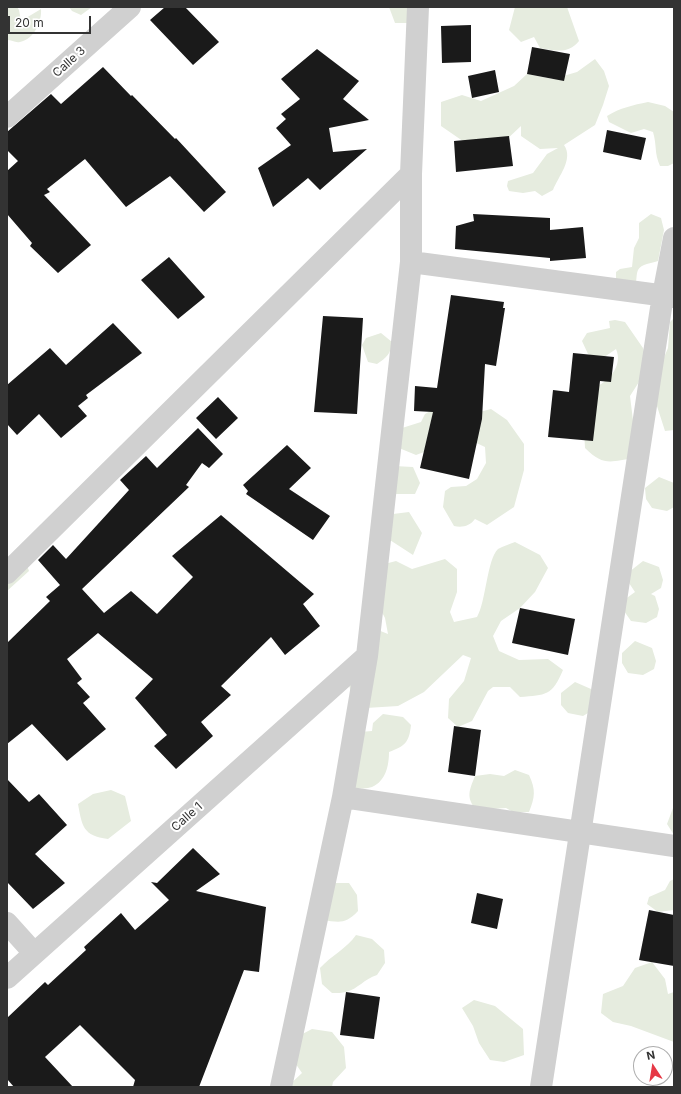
<!DOCTYPE html>
<html>
<head>
<meta charset="utf-8">
<style>
	body { margin:0 }
	#map { position:relative; width:681px; height:1094px; overflow:hidden; background:#fff; font-family:Inter,sans-serif }
	canvas { display:block }
	.frame { position:absolute; inset:0; border:8px solid #333; pointer-events:none }
	.north { position:absolute; left:633px; top:1046px; width:40px; height:40px; box-sizing:border-box; background:#fff; border:1px solid #adadad; border-radius:50%; rotate:348deg; font-size:11px; font-weight:700; line-height:16px; text-align:center; color:#333 }
	.north::after { content:''; display:block; margin:auto; width:14px; height:18px; background:#e63946; clip-path:polygon(50% 0,100% 100%,50% 72%,0 100%) }
	.scale { position:absolute; left:8px; top:16px; width:83px; height:18px; box-sizing:border-box; border:2px solid #333; border-top:0; padding-left:5px; font-size:12px; line-height:14px; white-space:nowrap; color:#333; -webkit-text-stroke:3px #fff; paint-order:stroke }
</style>
</head>
<body>
<div id="map">
<canvas width="681" height="1094"></canvas>
<div class="frame"></div>
<div class="north">N</div>
<div class="scale">20 m</div>
</div>
<script>
const ctx = document.querySelector('canvas').getContext('2d');
ctx.lineJoin = 'round';
function fillPath(path, color) { ctx.fillStyle = color; ctx.fill(path, 'evenodd'); }
function trace(path, color, width, dash) { ctx.strokeStyle = color; ctx.lineWidth = width; ctx.lineCap = dash ? 'butt' : 'round'; ctx.setLineDash(dash || []); ctx.stroke(path); }
function label(font, color, halo, rows, align = 'center') {
  ctx.font = font + ' Inter,sans-serif'; ctx.lineWidth = 4; ctx.setLineDash([]); ctx.textBaseline = 'middle'; ctx.strokeStyle = halo; ctx.fillStyle = color; for (const [text, x, y, turn = 0] of rows) {
    ctx.save(); ctx.translate(x, y); ctx.rotate((+turn || 0) * Math.PI / 180); ctx.textAlign = isNaN(turn) ? turn : align; if (halo) ctx.strokeText(text, 0, 0); ctx.fillText(text, 0, 0); ctx.restore();
  }
}
fillPath(new Path2D(`
	M7,7H17L19,10L21,21L41,9C42,22 34,39 20,42C15,43 12,40 7,40Z
	M69,7H92L81,15L72,11Z
	M389,7H422L410,23H395Z
	M515,7H567L579,41C569,54 555,51 540,48L534,37L521,42L509,30Z
	M595,59L604,71L609,86L603,105L595,125L564,145C574,159 558,177 553,190L542,196L535,191L523,193L509,191L507,186L508,181L533,173L547,154L558,148L540,149L521,136V126L505,141L470,146L441,126V102L462,95L481,101L514,86L527,74L553,79L577,72Z
	M648,102L665,106L674,112V163L668,166H660C654,153 657,145 653,132L644,129L631,133L609,122L607,116C620,108 633,105 648,102Z
	M651,214L661,218L664,230L658,261C652,263 641,264 638,270C636,274 637,281 635,286L616,279V272L620,269L632,267L634,248L639,238V223Z
	M674,318V430L665,431L656,403V376L668,348L670,322Z
	M615,320L625,322L643,348L646,358V371L630,396L635,437L634,458C610,462 603,466 585,448L584,430L596,387C610,380 623,365 616,349L600,360L588,354L582,341L587,333L610,328L609,321Z
	M381,333L392,342C391,354 386,358 377,364L368,362L362,345L366,338Z
	M434,409L424,452L416,455L399,448L402,428L421,422L425,414Z
	M491,409L507,420L524,444V470L514,507L487,525L475,519C470,526 462,528 454,526L443,507L445,491L451,487L466,486L477,479L486,463L485,447L472,441V414Z
	M394,466L413,467L420,483L415,494H395Z
	M659,477L674,483V507L667,511L652,508L646,499L645,488Z
	M409,512L422,533L413,555L376,531L385,515Z
	M515,542L540,555L548,568L535,592L520,608L501,621L493,636L499,651L519,660L548,659L563,670C552,696 546,695 520,697L510,687H493L488,691L472,721L458,727L448,718L449,699L464,681L471,658L463,655L424,692L398,706L366,708L351,694L347,674L378,630L388,634L385,618L370,589L377,566L396,561L412,569L445,559L457,569V592L450,612L454,622L477,617C486,602 487,559 498,549C503,546 510,544 515,542Z
	M25,560L29,571L7,591V563Z
	M643,561L659,567L663,580L661,588L651,594L655,596L659,609L657,617L646,623L631,621L624,611V600L635,592L629,583V572Z
	M635,641L652,648L656,661L654,669L643,675L628,673L622,663V653Z
	M575,682L591,689L595,702L593,710L583,716L568,713L561,705V693Z
	M383,714L403,717L411,725C409,743 405,746 389,752C389,765 386,781 372,787C367,789 360,788 356,789L338,763L360,732L372,731L373,723Z
	M515,770L529,775C536,790 535,797 529,812H513L506,808L476,810C466,797 469,791 475,776L490,774L504,776Z
	M111,790L125,796L131,821L108,839C83,836 82,826 78,804L93,794Z
	M673,808H674V835L667,824Z
	M674,879V910L658,912L647,904L649,897L665,890L670,881Z
	M323,883H349L357,895L358,911C345,925 339,922 322,920Z
	M356,935L372,939L384,950L385,963L377,975C364,979 358,989 346,992C342,993 337,993 332,993L322,984L320,968C331,956 347,948 356,935Z
	M652,962L665,979L668,994L674,992V1042L631,1026L613,1022L601,1013L603,994L623,986L635,968Z
	M474,1000L495,1006L523,1029L524,1055L504,1062L490,1060L479,1043L473,1026L462,1008Z
	M312,1029L332,1032L344,1047L346,1068L333,1082L332,1087H287L302,1073L291,1057L289,1041Z`), '#e6ecdf');
fillPath(new Path2D(`
	M165,7H185L219,42L193,65L150,20Z
	M471,25V62L442,63L441,26Z
	M532,47L570,54L564,81L527,74Z
	M317,49L359,81L343,99L369,120L329,128L333,152L367,149L320,190L308,178L273,207L258,168L291,145L276,128L286,119L281,114L300,99L281,79Z
	M103,67L131,96L132,95L175,139L176,138L226,192L204,212L170,176L126,207L85,159L47,189L50,192L44,195L91,245L58,273L30,246L32,243L7,214V171L18,161L7,150V132L51,94L61,104Z
	M495,70L499,92L472,98L468,76Z
	M607,130L646,138L641,160L603,152Z
	M509,136L513,166L456,172L454,141Z
	M473,214L550,218V230L583,227L586,258L550,261V258L455,249L456,226L474,221Z
	M169,257L205,297L178,319L141,280Z
	M451,295L504,302L503,308H505L496,366L485,364L482,419L469,479L420,468L433,412L414,411L415,386L437,388Z
	M323,316L363,318L357,414L314,412Z
	M113,323L142,353L86,395L88,398L78,406L87,416L61,438L39,414L17,435L7,424V385L50,348L66,365Z
	M573,353L614,357L611,382L600,381L593,441L548,437L553,390L569,392Z
	M218,397L238,418L216,439L196,418Z
	M198,428L223,454L209,468L202,463L186,485L189,487L82,589L104,613L131,591L157,614L193,577L172,556L221,515L314,594L303,604L320,626L285,655L271,637L221,686L231,695L201,722L213,736L176,769L154,746L167,735L135,698L153,679L98,633L67,659L82,679L77,683L90,697L83,703L106,729L67,761L32,724L7,744V643L50,601L46,597L60,585L38,560L53,545L66,559L129,490L120,480L146,456L157,468Z
	M287,445L311,468L289,489L330,516L313,540L246,494L248,491L243,485Z
	M520,608L575,619L568,655L512,643Z
	M454,726L481,730L475,776L448,772Z
	M7,779L29,802L39,794L67,825L35,854L65,883L33,909L7,882Z
	M193,848L220,874L196,891L266,907L259,972L244,970L199,1087H133L135,1080L80,1025L45,1057L73,1087H14L7,1079V1018L45,982L48,985L86,950L84,947L121,913L135,930L169,900L151,882L157,883Z
	M477,893L503,899L497,929L471,923Z
	M649,910L674,915V966L639,960Z
	M346,992L380,997L374,1039L340,1035Z`), '#1a1a1a');
trace(new Path2D(`
	M7,117L130,7
	M411,262L674,297
	M7,573L411,174
	M343,797L674,846
	M7,923L34,953
	M7,978L367,656
	M281,1087L343,797L367,656L411,262V174L418,7
	M541,1087L663,295L674,238`), '#d0d0d0', 22);
label('12px', '#333', '#fff', [
	["Calle 3",69,62,-42],
	["Calle 1",187,817,-42]
]);
</script>
</body>
</html>
